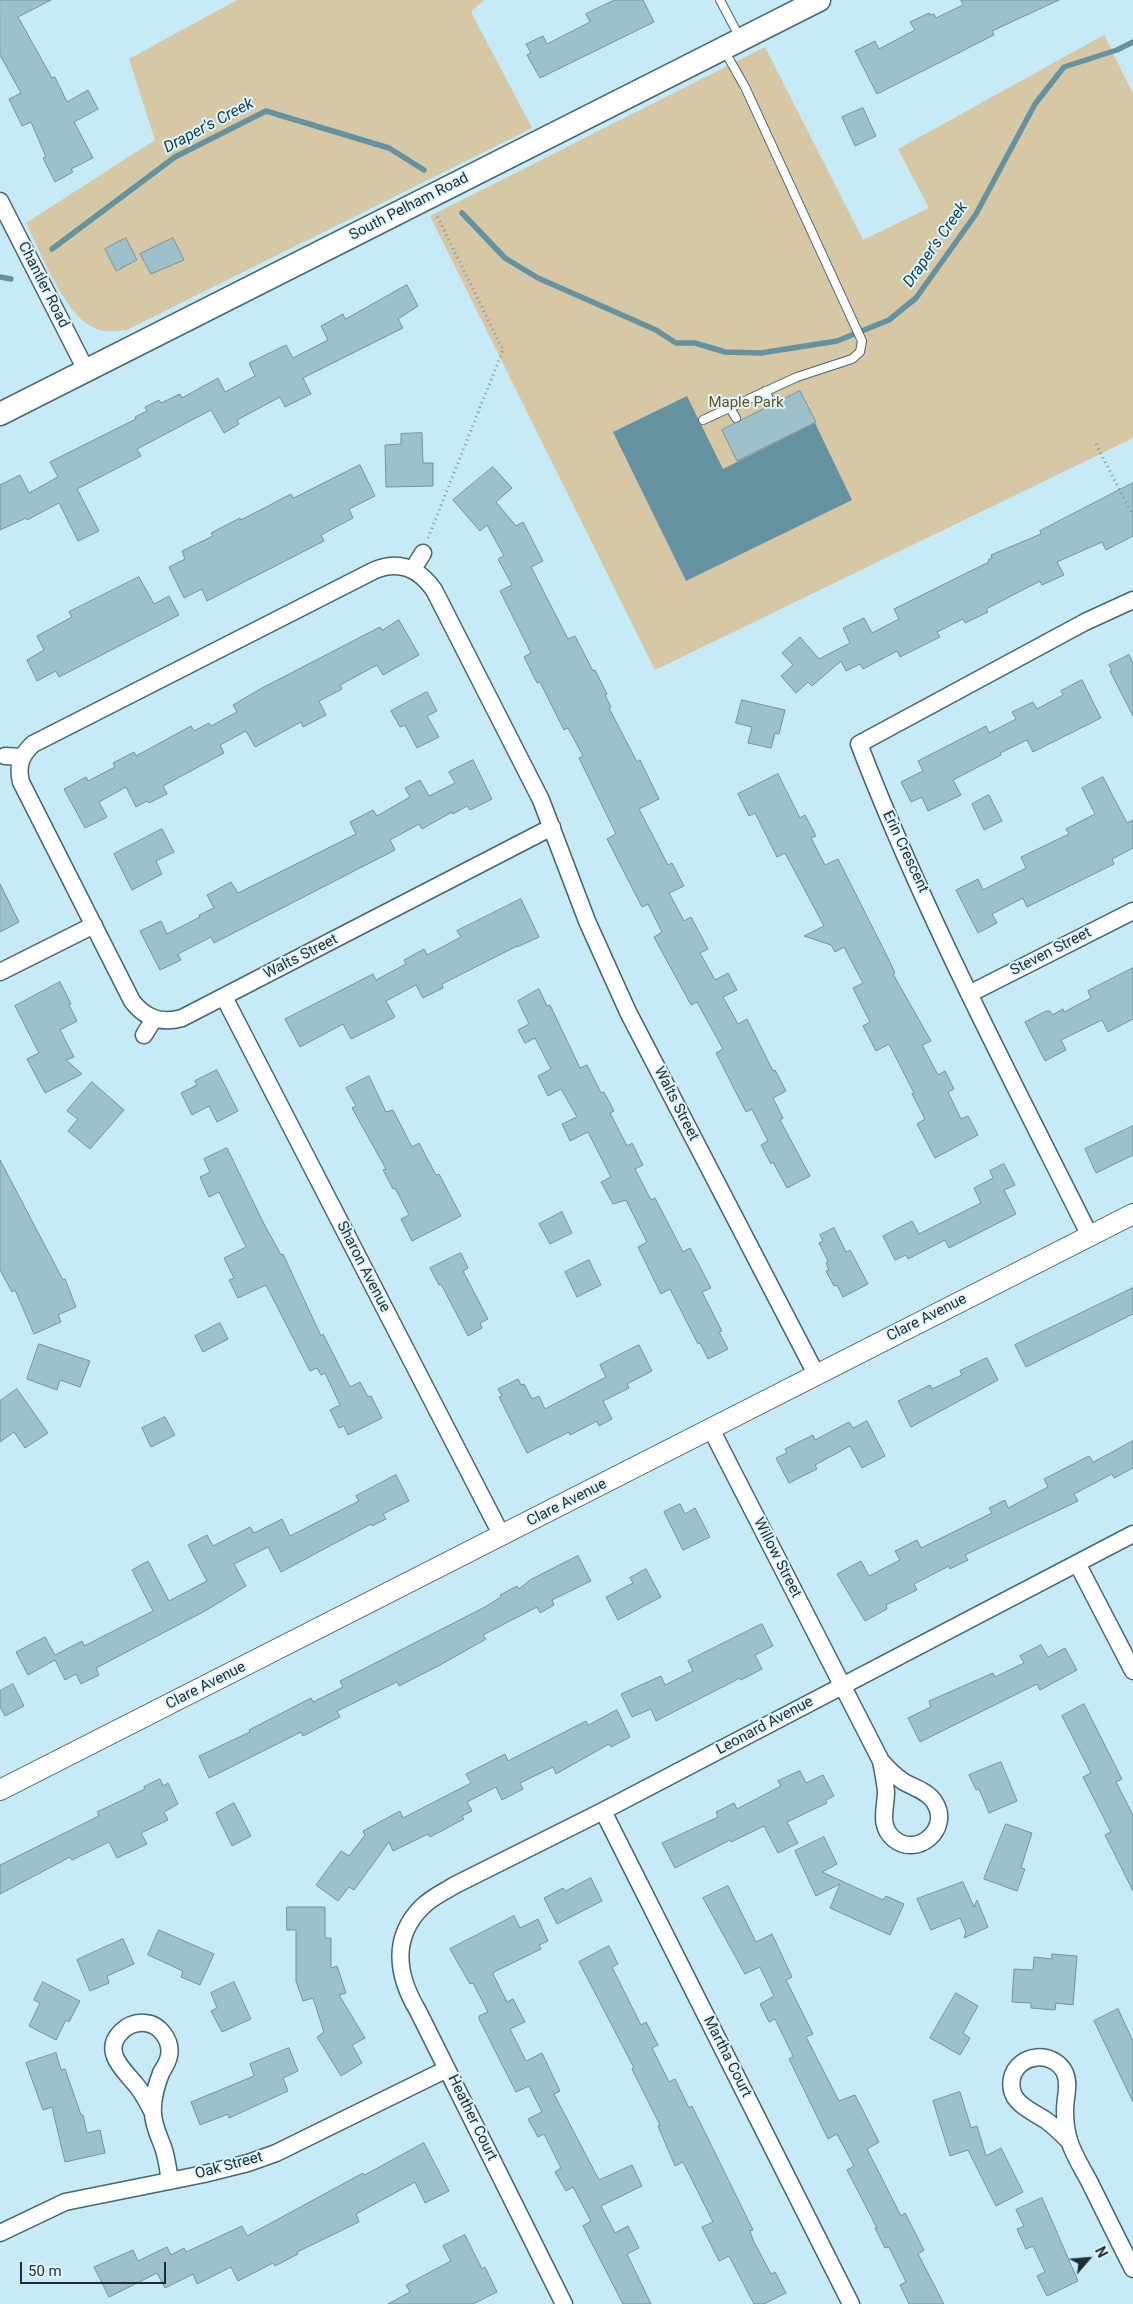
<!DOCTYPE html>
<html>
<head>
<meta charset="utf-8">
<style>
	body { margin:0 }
	#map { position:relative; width:1133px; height:2304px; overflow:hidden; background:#c6eaf6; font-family:Roboto,sans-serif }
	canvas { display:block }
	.north { position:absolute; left:1063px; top:2234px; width:50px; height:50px; -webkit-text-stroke:4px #dff5fc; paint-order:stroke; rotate:63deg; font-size:14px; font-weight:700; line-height:20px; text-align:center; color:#1f2d32 }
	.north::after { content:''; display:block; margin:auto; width:18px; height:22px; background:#1f2d32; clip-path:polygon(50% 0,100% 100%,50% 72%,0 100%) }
	.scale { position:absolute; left:20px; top:2262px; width:146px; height:22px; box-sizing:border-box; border:2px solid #1f2d32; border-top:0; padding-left:6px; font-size:15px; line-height:18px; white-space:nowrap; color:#1f2d32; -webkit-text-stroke:4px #dff5fc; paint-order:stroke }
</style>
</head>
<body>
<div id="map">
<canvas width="1133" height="2304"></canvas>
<div class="north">N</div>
<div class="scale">50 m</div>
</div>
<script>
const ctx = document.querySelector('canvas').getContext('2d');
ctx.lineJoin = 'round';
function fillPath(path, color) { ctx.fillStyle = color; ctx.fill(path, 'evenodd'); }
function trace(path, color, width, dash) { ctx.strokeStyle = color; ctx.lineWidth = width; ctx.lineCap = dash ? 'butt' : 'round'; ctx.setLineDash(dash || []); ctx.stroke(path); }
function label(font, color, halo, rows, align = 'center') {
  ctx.font = font + ' Roboto,sans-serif'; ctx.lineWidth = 4; ctx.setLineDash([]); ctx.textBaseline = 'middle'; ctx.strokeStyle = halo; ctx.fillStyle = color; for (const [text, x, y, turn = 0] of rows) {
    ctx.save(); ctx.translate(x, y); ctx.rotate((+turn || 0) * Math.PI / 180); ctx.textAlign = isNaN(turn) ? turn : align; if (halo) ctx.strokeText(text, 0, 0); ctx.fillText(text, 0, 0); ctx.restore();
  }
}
fillPath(new Path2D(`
	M237,0H484L471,12L532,128L127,330C115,331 103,333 92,327C64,313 40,251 26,223L155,140L129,59Z
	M1104,35L1133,94V438L655,670L430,216L765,47L863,240L929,208L898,149Z`), '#d6c7a5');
fillPath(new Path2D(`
	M687,396L723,469L815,423L852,500L686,581L613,432Z`), '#6592a0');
trace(new Path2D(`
	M462,213L505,258L538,278L656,330L676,343H695L725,352L761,353L837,341L889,320L916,298L976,214L1035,104L1064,67L1117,50L1133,42
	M52,249L175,157L266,111L389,148L424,170
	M0,277L11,279`), '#6592a0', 5.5);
const building = new Path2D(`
	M0,0H51L18,17L52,78L55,77L67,102L88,90L98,109L74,122L93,158L71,169L73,172L55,182L43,158L46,157L31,122L22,126L9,99L21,93L0,55Z
	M615,0H643L654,22L540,78L527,55L531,53L526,44L543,36L547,44L590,22L586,14Z
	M961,0H1059L992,31L994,35L877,94L855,51L875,41L879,49L915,30L910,22L929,13L930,15L934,14L936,18L963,5Z
	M863,108L876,136L855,146L842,117Z
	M126,238L137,260L116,271L105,249Z
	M173,238L184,260L151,274L140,254Z
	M407,285L418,306L398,319L403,328L303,378L311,394L285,407L280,397L237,420L239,424L224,433L211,410L137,449L141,456L77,489L99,531L78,541L59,503L27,520L26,518L0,530V485L20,475L29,493L58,477L50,462L136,419L135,417L147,411L145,407L159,400L161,403L180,394L182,398L218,378L225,392L255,376L249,363L286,345L293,358L328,340L321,326L343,314L345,319Z
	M800,391L816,422L737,461L722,430Z
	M422,433L423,463H433V486L386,487L385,445L401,444V434Z
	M360,465L375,496L349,509L353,518L321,535L324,541L207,601L202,589L184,598L169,567L185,559L182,551L213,536L211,533L240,518L241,520L291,494L293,498Z
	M493,467L512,488L496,502L516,526L523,522L543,561L531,567L568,639L575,636L593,671L595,670L607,694L605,695L611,707L609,708L637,762L640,760L659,799L639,809L668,865L672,863L684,886L669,893L684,921L691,917L708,949L700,953L715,980L728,973L737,990L723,997L738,1024L747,1019L773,1071L775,1070L786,1091L773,1098L783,1118L780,1120L810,1176L787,1188L773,1162L771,1164L761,1145L768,1141L752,1109L746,1112L716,1053L723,1049L697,1002L691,1005L654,937L662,932L648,904L642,907L607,839L616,834L579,758L583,756L568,728L564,730L540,682L537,683L524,657L531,653L500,591L512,585L498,559L504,556L487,525L480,531L453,500Z
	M1133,483V536L1106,550L1102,542L1057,562L1064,575L1042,585L1040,581L986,609L988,612L965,623L963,619L937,632L940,637L900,657L897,651L863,669L860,664L846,671L841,661L812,686L808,682L796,693L781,676L793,665L782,653L800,637L819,659L850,643L843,628L864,618L872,633L899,619L894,609L989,562L988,560L992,558L991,555L1041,534L1040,531Z
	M139,577L154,604L169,596L179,615L59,677L56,671L37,681L27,660L44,650L37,636L72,617L69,612Z
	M399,620L419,655L383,675L377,665L340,685L342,689L319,701L326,715L303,727L301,722L255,747L246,731L220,745L224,753L163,786L167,794L149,803L147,801L136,807L126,787L99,802L107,817L85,828L64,789L86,777L88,781L115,767L113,763L134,752L136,756L191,726L194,731L209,723L211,726L237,712L233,705L262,688L380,627L382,630Z
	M1129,655L1133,663V716L1110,671L1112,670L1109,665Z
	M1082,680L1101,718L1033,752L1027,740L1000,753L1001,755L953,780L961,795L928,811L922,797L911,802L901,782L923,771L918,761L986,726L989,733L1016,719L1012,712L1033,702L1037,709L1063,695L1061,691Z
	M427,692L437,711L427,716L439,737L417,748L405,725L400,727L391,711Z
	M742,700L785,710L779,734L775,733L771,748L748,743L752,727L736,723Z
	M473,760L492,799L470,810L467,806L453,814L452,812L422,829L419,824L390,840L395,850L214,943L211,937L178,954L181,960L160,970L140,931L161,921L167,934L200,917L199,915L214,908L207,895L231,882L238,893L356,834L350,822L373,810L377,816L410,797L405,788L420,780L429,796L455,783L449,772Z
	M778,774L800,818L805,815L816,836L811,838L825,865L838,859L886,954L895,973L893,974L931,1041L922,1045L938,1075L945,1071L954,1089L948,1092L961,1119L968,1116L978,1135L935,1158L917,1124L925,1119L912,1094L914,1093L889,1044L876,1051L863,1026L870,1022L853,988L863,983L844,947L835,952L831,945L804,936L824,926L785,853L777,857L755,813L749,816L738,794Z
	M1103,777L1127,823L1133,820V848L1112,859L1114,864L1027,907L1023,898L992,914L997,923L978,933L956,890L978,879L983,890L1026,868L1021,857L1069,834L1066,829L1095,814L1082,788Z
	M989,795L1002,821L984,830L972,804Z
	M162,829L174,852L156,861L162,874L132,890L114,854Z
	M0,884L19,922L0,932Z
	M521,899L539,937L517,947V946L442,984L443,988L423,998L416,985L386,1001L395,1017L351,1039L343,1024L300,1047L285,1019L373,974L376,980L406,964L404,960L424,949L427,955L461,937L457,931Z
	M1133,968V1019L1108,1032L1102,1020L1061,1040L1066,1050L1045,1061L1025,1022L1046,1011H1050L1052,1015L1063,1009L1064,1012L1091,998L1088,991Z
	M60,982L71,1004L69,1005L77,1021L60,1030L74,1057L66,1060L82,1074L45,1093L27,1059L39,1053L15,1006Z
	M539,989L547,1006L550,1005L580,1068L587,1065L601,1093L604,1092L614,1111L610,1113L627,1146L632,1143L643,1165L635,1169L651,1200L655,1198L683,1252L690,1248L711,1288L702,1292L722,1331L719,1332L728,1349L708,1359L700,1343L698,1344L670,1289L661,1294L638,1247L647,1242L626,1200L613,1204L601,1182L611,1177L588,1132L570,1141L562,1124L577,1117L561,1089L548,1096L538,1076L551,1069L535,1038L525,1043L518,1030L529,1024L518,1001Z
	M217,1070L238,1111L217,1122L209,1106L192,1115L181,1093L197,1085L195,1081Z
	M369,1076L386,1112L393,1110L412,1147L419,1143L436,1175L439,1174L461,1216L412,1241L401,1219L409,1215L395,1188L393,1189L383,1170L386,1169L352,1108L356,1106L346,1088Z
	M92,1082L124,1110L90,1149L68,1131L78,1119L67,1111Z
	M1133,1126V1155L1096,1173L1085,1149Z
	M227,1148L263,1222L281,1255L283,1254L321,1336L323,1334L350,1387L360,1382L368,1397L371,1396L382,1418L348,1435L344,1426L339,1428L330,1410L340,1405L325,1373L321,1375L317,1368L310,1371L266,1285L238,1298L229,1280L234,1278L224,1258L246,1247L219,1192L209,1197L200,1177L210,1172L204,1159Z
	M0,1160L63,1280L65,1279L76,1307L58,1315L61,1322L34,1334L15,1290L12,1292L0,1270Z
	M1004,1164L1015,1185L1004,1190L1016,1214L949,1248L945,1240L908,1259L906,1255L895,1260L883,1236L912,1221L919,1234L981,1203L974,1188L993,1178L990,1171Z
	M562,1212L572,1233L550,1244L539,1224Z
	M834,1228L846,1252L850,1250L868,1284L843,1297L837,1285L834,1286L826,1271L829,1270L826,1263L828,1261L819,1243L823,1241L820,1235Z
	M461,1253L468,1268L463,1271L488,1319L480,1323L482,1328L468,1336L441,1284L439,1285L430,1268Z
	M589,1260L601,1285L577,1297L565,1272Z
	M1133,1288V1314L1026,1367L1015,1345Z
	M220,1323L228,1339L203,1352L195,1336Z
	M39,1344L90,1361L80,1387L60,1380L57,1390L27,1379Z
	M639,1345L652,1371L627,1384L629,1388L603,1401L612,1419L599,1426L597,1421L570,1435L569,1432L527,1453L499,1397L502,1396L498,1389L518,1379L521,1385L524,1384L532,1399L539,1396L545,1409L606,1377L600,1365Z
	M987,1358L998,1380L911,1427L898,1401L930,1385L932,1389L962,1375L960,1371Z
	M17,1389L48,1433L25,1448L14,1432L0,1442V1401Z
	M165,1417L175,1435L151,1447L142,1428Z
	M867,1421L885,1456L862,1468L850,1446L815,1465L817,1469L789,1483L776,1458L787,1453L785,1449L813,1435L815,1440L849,1422L853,1428Z
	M1133,1441V1468L1114,1478L1112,1474L1074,1494L1078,1501L965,1555L968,1560L950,1569L949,1566L914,1584L917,1590L886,1605L887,1609L865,1621L837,1574L861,1561L869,1576L900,1560L895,1551L917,1540L921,1548L992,1513L989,1508L1005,1500L1008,1508L1048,1487L1044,1479L1089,1456L1093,1462Z
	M396,1475L409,1501L383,1514L386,1519L372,1526L371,1524L281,1572L268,1547L234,1564L246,1586L205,1611L96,1668L99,1675L81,1684L76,1674L65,1680L55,1660L28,1675L16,1652L45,1637L55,1655L82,1641L84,1646L153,1611L132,1570L148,1561L169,1601L207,1581L188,1545L207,1535L213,1546L250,1527L254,1533L282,1519L290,1536L359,1501L356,1496Z
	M680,1504L685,1514L695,1508L710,1537L683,1550L664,1512Z
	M578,1556L591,1581L552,1600L554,1605L540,1613L537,1607L483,1635L486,1639L440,1665L399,1686L397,1682L337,1711L340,1717L303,1736L301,1732L209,1778L199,1756L250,1732L249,1730L311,1698L313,1702L343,1687L340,1681L485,1607L501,1597L500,1595L517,1586L519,1589L530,1580Z
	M646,1569L661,1597L618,1620L606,1597L633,1583L630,1578Z
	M762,1624L773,1646L755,1655L762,1669L741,1680L740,1678L656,1721L651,1709L632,1717L621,1694L661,1676L665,1685L693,1671L688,1661Z
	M1041,1645L1048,1657L1065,1648L1077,1670L1040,1690L1037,1684L920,1742L908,1718L931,1707L929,1701L993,1673L995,1677L1024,1663L1020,1656Z
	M13,1684L24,1706L5,1716L0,1707V1691Z
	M1084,1704L1122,1779L1116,1782L1133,1815V1891L1105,1835L1111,1832L1083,1777L1091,1773L1062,1716Z
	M617,1710L630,1737L611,1747L609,1744L556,1774L553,1767L520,1783L523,1789L502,1800L496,1787L467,1802L472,1811L462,1816L464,1819L430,1837L428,1834L393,1851L389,1842L354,1890L349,1887L338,1901L316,1885L341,1851L349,1856L365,1835L363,1831L400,1811L403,1818L471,1783L466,1774L505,1754L508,1761L586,1721L588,1725Z
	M1001,1762L1017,1801L989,1813L979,1789L976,1790L969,1775Z
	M800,1771L806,1783L823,1775L834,1796L826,1800L827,1803L787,1822L798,1843L778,1853L764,1826L731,1842L730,1840L675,1868L662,1843L718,1817L716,1812L734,1803L737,1809L781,1786L778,1781Z
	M160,1779L163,1786L168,1783L178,1804L164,1812L168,1820L141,1833L147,1844L117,1858L109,1842L72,1860L70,1857L0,1894V1865L99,1816L97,1812L145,1789L144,1787Z
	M234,1803L251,1836L232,1846L216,1813Z
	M1006,1824L1032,1833L1021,1868L1025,1869L1017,1891L984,1879Z
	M824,1837L837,1864L822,1872L883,1900L886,1896L904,1904L890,1935L830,1908L840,1884L816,1896L795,1851Z
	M591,1878L602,1901L557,1924L544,1898L563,1888L565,1891Z
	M963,1882L974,1907L977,1900L988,1927L964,1938L966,1932L960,1918L931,1930L917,1899Z
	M728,1886L756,1942L772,1934L792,1977L786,1980L813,2034L806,2037L839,2101L855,2095L879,2142L867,2149L901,2216L905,2213L924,2250L918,2254L944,2304H909L900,2285L906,2282L889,2247L885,2248L875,2228H877L847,2170L854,2166L837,2134L828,2139L789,2059L793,2056L775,2019L769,2022L760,2004L774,1996L760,1967L745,1974L703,1898Z
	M287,1907H325V1938H331V1968L337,1966L346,1993L339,1995L365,2038L352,2045L362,2063L341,2076L317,2037L324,2032L313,1998L303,2001L296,1981V1930H287Z
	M514,1916L520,1928L538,1919L548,1941L539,1945L541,1949L494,1972L493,1974L507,2002L513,1999L525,2022L510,2029L526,2061L542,2053L560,2091L554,2094L599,2180L632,2165L642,2186L601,2206L615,2233L628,2226L639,2248L627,2254L651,2304H623L583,2226L591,2221L573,2187L566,2191L555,2172L561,2168L544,2134L538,2137L528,2119L542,2112L529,2086L516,2092L479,2019V2016L488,2012L473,1983L470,1984L450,1949Z
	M159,1930L214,1954L200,1985L181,1977L183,1971L148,1955Z
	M123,1939L134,1964L107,1976L109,1983L90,1991L77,1960Z
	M609,1946L618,1964L612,1967L641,2025L646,2022L658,2045L652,2048L669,2082L675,2079L689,2108L692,2106L753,2230L750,2231L753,2240L771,2274L775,2272L786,2293L764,2304H754L729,2256L719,2261L702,2227L713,2222L683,2162L675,2166L658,2126L660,2125L632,2069L634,2068L579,1962Z
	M1052,1954L1077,1956L1073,2005L1056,2003L1055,2010L1031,2008V2003L1012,2002L1014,1969L1033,1970L1034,1957L1052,1959Z
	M43,1982L80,2001L69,2022L66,2020L56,2040L29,2026L40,2003L34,2000Z
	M234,1982L251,2019L222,2032L211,2011L217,2008L211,1993Z
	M956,1993L978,2006L963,2033L970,2038L960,2055L930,2038Z
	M1118,2009L1133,2041V2102L1094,2021Z
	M289,2048L298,2071L283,2078L288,2091L229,2118L228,2114L200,2125L191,2102L254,2076L250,2064Z
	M56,2053L61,2070L65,2069L81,2115H83L87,2133L100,2130L105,2153L65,2162L52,2107L43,2110L26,2063Z
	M960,2092L971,2128L977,2126L986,2156L1001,2148L1023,2192L996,2206L968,2150L950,2156L933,2101Z
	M424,2143L449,2191L425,2203L415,2182L356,2214L359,2222L297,2252L298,2254L275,2266L273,2263L238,2281L231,2267L197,2284L193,2274L165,2288L157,2273L109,2297L94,2267L133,2250L138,2261L167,2247L171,2255L184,2248L186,2252L242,2226L247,2236L363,2173L364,2175Z
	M1042,2198L1078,2281L1047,2296L1037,2276L1045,2272L1033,2246L1026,2249L1017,2229L1024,2226L1016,2210Z
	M465,2235L482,2269L485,2267L497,2292L473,2304H388L410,2292L406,2285L451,2261L443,2246Z`);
fillPath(building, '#9dc0cb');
trace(building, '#71939e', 1);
const service = new Path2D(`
	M720,0L740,38
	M765,391L770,401
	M730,408L736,418
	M703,420L797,377L852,359L860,352L862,341L745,87L724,50`);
const minor = new Path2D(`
	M0,201L86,370
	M413,569L423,553
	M5,756L22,757
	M552,827L182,1018C161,1024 145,1018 132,1001L21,782C17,766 21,755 33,744L375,570C400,560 419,569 434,590L541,800L587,921L628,1012L816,1374
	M0,972L94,925
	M969,994L1133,911
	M224,997L502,1536
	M144,1035L154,1019
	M1090,1236C1009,1074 924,913 859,744L1085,622L1133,600
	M711,1429L881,1761C888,1769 895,1776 904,1782C915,1788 929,1792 935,1803C951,1829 917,1858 894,1839C878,1826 886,1808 886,1792C885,1781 883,1771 881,1761
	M1077,1563L1133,1671
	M603,1811L851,2304
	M153,2113C148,2103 144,2095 137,2086C125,2071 101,2052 121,2032C128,2025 135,2022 145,2023C160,2024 172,2041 169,2056C168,2062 164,2068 161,2073C156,2086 152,2101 153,2114C154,2127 159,2136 163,2147C167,2158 168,2170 170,2181
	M1069,2141C1062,2134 1055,2127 1047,2121C1031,2110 1007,2103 1012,2078C1018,2053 1054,2050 1065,2073C1070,2085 1065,2098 1065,2110C1065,2120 1066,2131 1069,2140C1073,2154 1082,2168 1089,2181C1104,2211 1118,2240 1133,2269
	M0,2233L65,2202L204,2174L248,2163L276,2153L447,2069
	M564,2304L418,2011C397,1976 391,1938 422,1907C432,1897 444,1892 455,1885L603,1811L1133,1534`);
const tertiary = new Path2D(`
	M0,1790L1133,1214`);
const secondary = new Path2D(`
	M0,414L819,0`);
trace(service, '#466670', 10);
trace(minor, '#466670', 19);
trace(tertiary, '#466670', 22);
trace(secondary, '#466670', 25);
trace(new Path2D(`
	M1096,444L1133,516
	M428,538L503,350L437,216`), '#7a949c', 3, [1, 4]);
trace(service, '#fff', 8);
trace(minor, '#fff', 16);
trace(tertiary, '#fff', 20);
trace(secondary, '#fff', 22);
label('15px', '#1f2d32', '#dff5fc', [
	["South Pelham Road",409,207,-27],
	["Chantler Road",43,285,63],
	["Erin Crescent",905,852,65],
	["Steven Street",1051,952,-27],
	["Walts Street",301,957,-27],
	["Walts Street",676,1104,63],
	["Sharon Avenue",363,1267,63],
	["Clare Avenue",927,1318,-27],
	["Clare Avenue",567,1503,-27],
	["Willow Street",777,1558,63],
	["Clare Avenue",206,1686,-27],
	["Leonard Avenue",765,1726,-28],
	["Martha Court",727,2057,63],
	["Heather Court",472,2118,64],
	["Oak Street",229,2166,-15]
]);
label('15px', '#6a5314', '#dff5fc', [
	["Maple Park",746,403]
]);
label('italic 16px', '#18424e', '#dff5fc', [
	["Draper's Creek",209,126,-28],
	["Draper's Creek",936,245,-55]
]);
</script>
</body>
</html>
